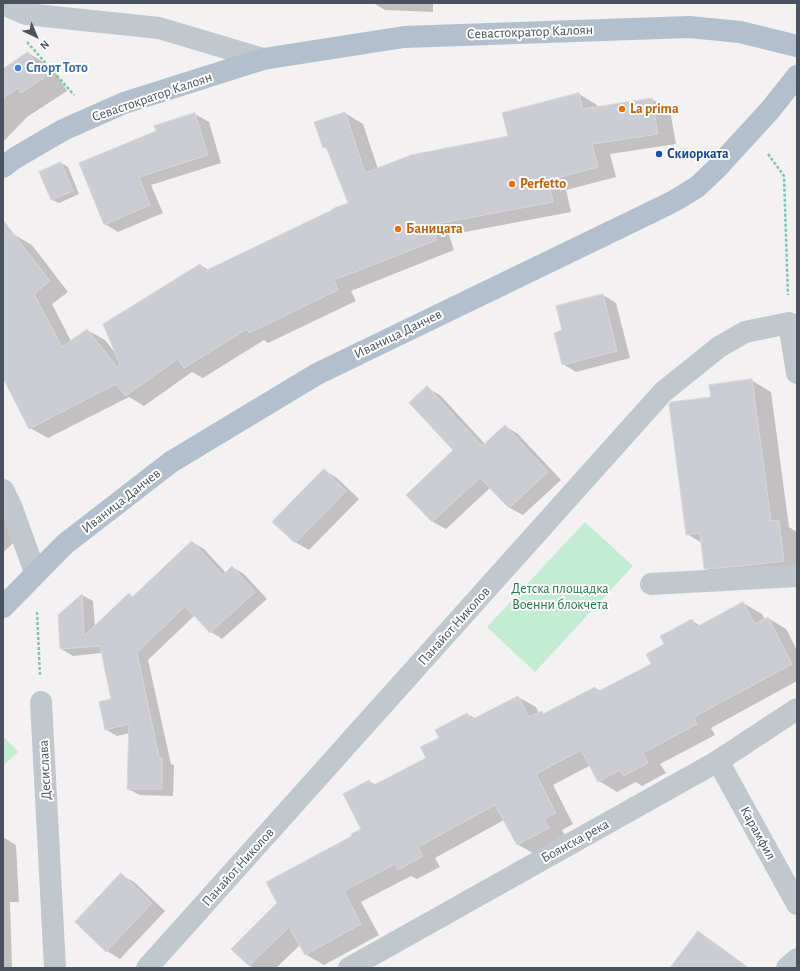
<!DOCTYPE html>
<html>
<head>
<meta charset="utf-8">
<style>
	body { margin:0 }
	#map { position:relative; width:800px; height:971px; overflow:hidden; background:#f3f1f1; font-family:"Alegreya Sans",sans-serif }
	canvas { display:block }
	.frame { position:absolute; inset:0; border:4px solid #4a535d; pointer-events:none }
	.north { position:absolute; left:16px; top:16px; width:40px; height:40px; -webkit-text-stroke:3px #fff; paint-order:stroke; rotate:136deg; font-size:11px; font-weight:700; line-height:16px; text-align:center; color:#4a535d }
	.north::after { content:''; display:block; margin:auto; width:14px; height:18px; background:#4a535d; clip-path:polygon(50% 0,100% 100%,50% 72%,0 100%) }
</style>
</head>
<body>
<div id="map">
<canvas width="800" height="971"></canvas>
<div class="frame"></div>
<div class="north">N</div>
</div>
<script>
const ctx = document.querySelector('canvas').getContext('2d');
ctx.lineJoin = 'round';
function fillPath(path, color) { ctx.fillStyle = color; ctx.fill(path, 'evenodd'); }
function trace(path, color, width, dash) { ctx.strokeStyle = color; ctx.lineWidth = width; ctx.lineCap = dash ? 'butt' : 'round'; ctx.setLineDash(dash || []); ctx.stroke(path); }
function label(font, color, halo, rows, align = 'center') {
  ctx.font = font + ' "Alegreya Sans",sans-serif'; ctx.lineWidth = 4; ctx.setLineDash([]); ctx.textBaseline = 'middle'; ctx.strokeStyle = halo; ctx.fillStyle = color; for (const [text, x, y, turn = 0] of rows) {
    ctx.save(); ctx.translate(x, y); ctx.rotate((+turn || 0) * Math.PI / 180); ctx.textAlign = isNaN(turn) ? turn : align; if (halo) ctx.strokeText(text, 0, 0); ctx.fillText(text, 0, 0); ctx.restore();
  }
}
fillPath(new Path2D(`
	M585,522L633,566L535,672L487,627Z
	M3,736L18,752L3,766Z`), '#c4ecd5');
fillPath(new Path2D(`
	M373,3H433V12L385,10Z
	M28,53L52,67L67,91L27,117L3,142V70Z
	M579,94L597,105L598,107L652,99L670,110L676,144L610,154L616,177L566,190L571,212L449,235L454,250L351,291L356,301L268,343L264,340L203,378L192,372L144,406L129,397L48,438L30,428L3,376V242L13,234L32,245L68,292L52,304L71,341L87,330L105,340L116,354L200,265L209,270L349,204L329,150L324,147L345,113L363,124L378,169L509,137Z
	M195,114L209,122L221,163L151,185L163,213L118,232L105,224L80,164Z
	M61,163L68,167L79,194L59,203L52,200Z
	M603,295L616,303L630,358L576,372L563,364V331Z
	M751,380L771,392L789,527L797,532V572L725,579L705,568L702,543L687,534Z
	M427,388L440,395L485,444L505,426L518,434L561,480L523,515L510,508L491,487L446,529L433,522L407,495L454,450Z
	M324,470L337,478L359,499L309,550L295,542Z
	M3,495L21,535L3,553Z
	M192,542L204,549L226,573L232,567L244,574L267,599L222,639L211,632L195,615L148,660L171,764L174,765L173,796L140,795L128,789L130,733L117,736L105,729L112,700L102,653L73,656L61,649L82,595L93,601L95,628L129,595L133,597Z
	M743,603L762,614L765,620L768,618L786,629L797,650V681L711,728L715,735L660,764L666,773L642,786L636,782L617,792L599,781L591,765L553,785L573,824L562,830L566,838L536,855L517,844L504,820L435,858L440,867L417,879L411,876L361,902L379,935L324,965L305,954L300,945L276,968H254L250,966L233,949L363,829L369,781L376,785L427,758L440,738L467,714L476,719L518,697L536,707L539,713L542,712L545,714L595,688L601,691L652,664L666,644L692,621L701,626Z
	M3,837L16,845L19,902H10L12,968H3Z
	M121,875L134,882L165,911L120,959L107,951Z
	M698,932L711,940L749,968H671Z`), '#0003');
const building = new Path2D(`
	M28,52L45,77L21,93L18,88L3,98V69Z
	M579,93L583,109L652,98L658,134L592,144L598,167L549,180L553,202L431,225L437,240L334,280L338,290L249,333L247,329L184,368L178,359L125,396L116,384L29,429L3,378V220L50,281L34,294L62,347L87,329L117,367L120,365L103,324L200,264L205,271L332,210V209L348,203L326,147L323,148L314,122L345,112L365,173L411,155L508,136L502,113Z
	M195,113L208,155L139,177L150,205L104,225L79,163L156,131L154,126Z
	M61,162L73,191L51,200L39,172Z
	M603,294L617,351L562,365L554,333L562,330L556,306Z
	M752,379L771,521L779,520L784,561L742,566L704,569L700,533L686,535L669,404L671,402L711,397L709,385Z
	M427,386L482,446L505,425L548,472L509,508L480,478L432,522L406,495L453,450L409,403Z
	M324,469L346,491L295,543L272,522Z
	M192,541L223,575L232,566L255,592L210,633L185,606L137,653L159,757L162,758V789H127L129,724L105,730L99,702L111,699L100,646L60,649L58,615L82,594L84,636L129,593L132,597Z
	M743,602L755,624L768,617L792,664L694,717L697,724L643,753L648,763L623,776L620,770L598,782L581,750L536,774L556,813L544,819L549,828L517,845L495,805L418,847L423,856L398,870L395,864L344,891L361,924L305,955L289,927L249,966L231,949L277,903L266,882L352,836L351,834L361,829L343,794L369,780L372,786L426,758L420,747L439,738L435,730L467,713L471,720L518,696L529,717L542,711L543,714L595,687L597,692L651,664L646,654L664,644L660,636L692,619L696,627Z
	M121,873L152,903L106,952L75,922Z
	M698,931L747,968H670Z`);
fillPath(building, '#cbcdd3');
trace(building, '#d6d7dc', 1);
trace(new Path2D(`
	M27,42L74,95
	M768,154L784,176L788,295
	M37,612L40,675`), '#7fc7a6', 2.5, [3, 2]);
trace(new Path2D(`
	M3,4L26,14L159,28L263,59
	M3,490L11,506L35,572
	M651,584L797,576
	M41,702L55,968
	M718,761L797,904
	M147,968L663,392L719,347L745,332L789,323L797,373
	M349,968L718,761L797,709
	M787,968L797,959`), '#c0c8ce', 22);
trace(new Path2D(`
	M3,167L15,158L63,130L124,103L263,59L404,37L689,27L740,32L797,46
	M3,607L65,544L171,462L317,374L658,209L674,201L697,187L716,169L770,110L797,76`), '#b3bfcd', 22);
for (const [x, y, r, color] of [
	[18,68,4,"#3f7fe0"],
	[622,109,4,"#e8710a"],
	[659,154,4,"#1a4fb4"],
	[512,184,4,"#e8710a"],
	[398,229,4,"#e8710a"]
]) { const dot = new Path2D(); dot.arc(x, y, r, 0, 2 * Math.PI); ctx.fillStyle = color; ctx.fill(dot); trace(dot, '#fff', 1.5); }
label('14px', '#4a535d', '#fff', [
	["Севастократор Калоян",530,32,-2],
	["Севастократор Калоян",152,97,-19],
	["Иваница Данчев",398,334,-26],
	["Иваница Данчев",121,501,-38],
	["Панайот Николов",454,626,-48],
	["Десислава",45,770,-93],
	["Карамфил",758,833,61],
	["Боянска река",575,841,-29],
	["Панайот Николов",238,867,-48]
]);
label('bold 14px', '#366cbe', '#fff', [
	["Спорт Тото",26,68]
], 'left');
label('bold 14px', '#c56008', '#fff', [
	["La prima",630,109],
	["Perfetto",520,184],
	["Баницата",406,229]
], 'left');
label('bold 14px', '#164399', '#fff', [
	["Скиорката",667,154]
], 'left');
label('14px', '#21784f', '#fff', [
	["Детска площадка",560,589],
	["Военни блокчета",560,605]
]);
</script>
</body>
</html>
